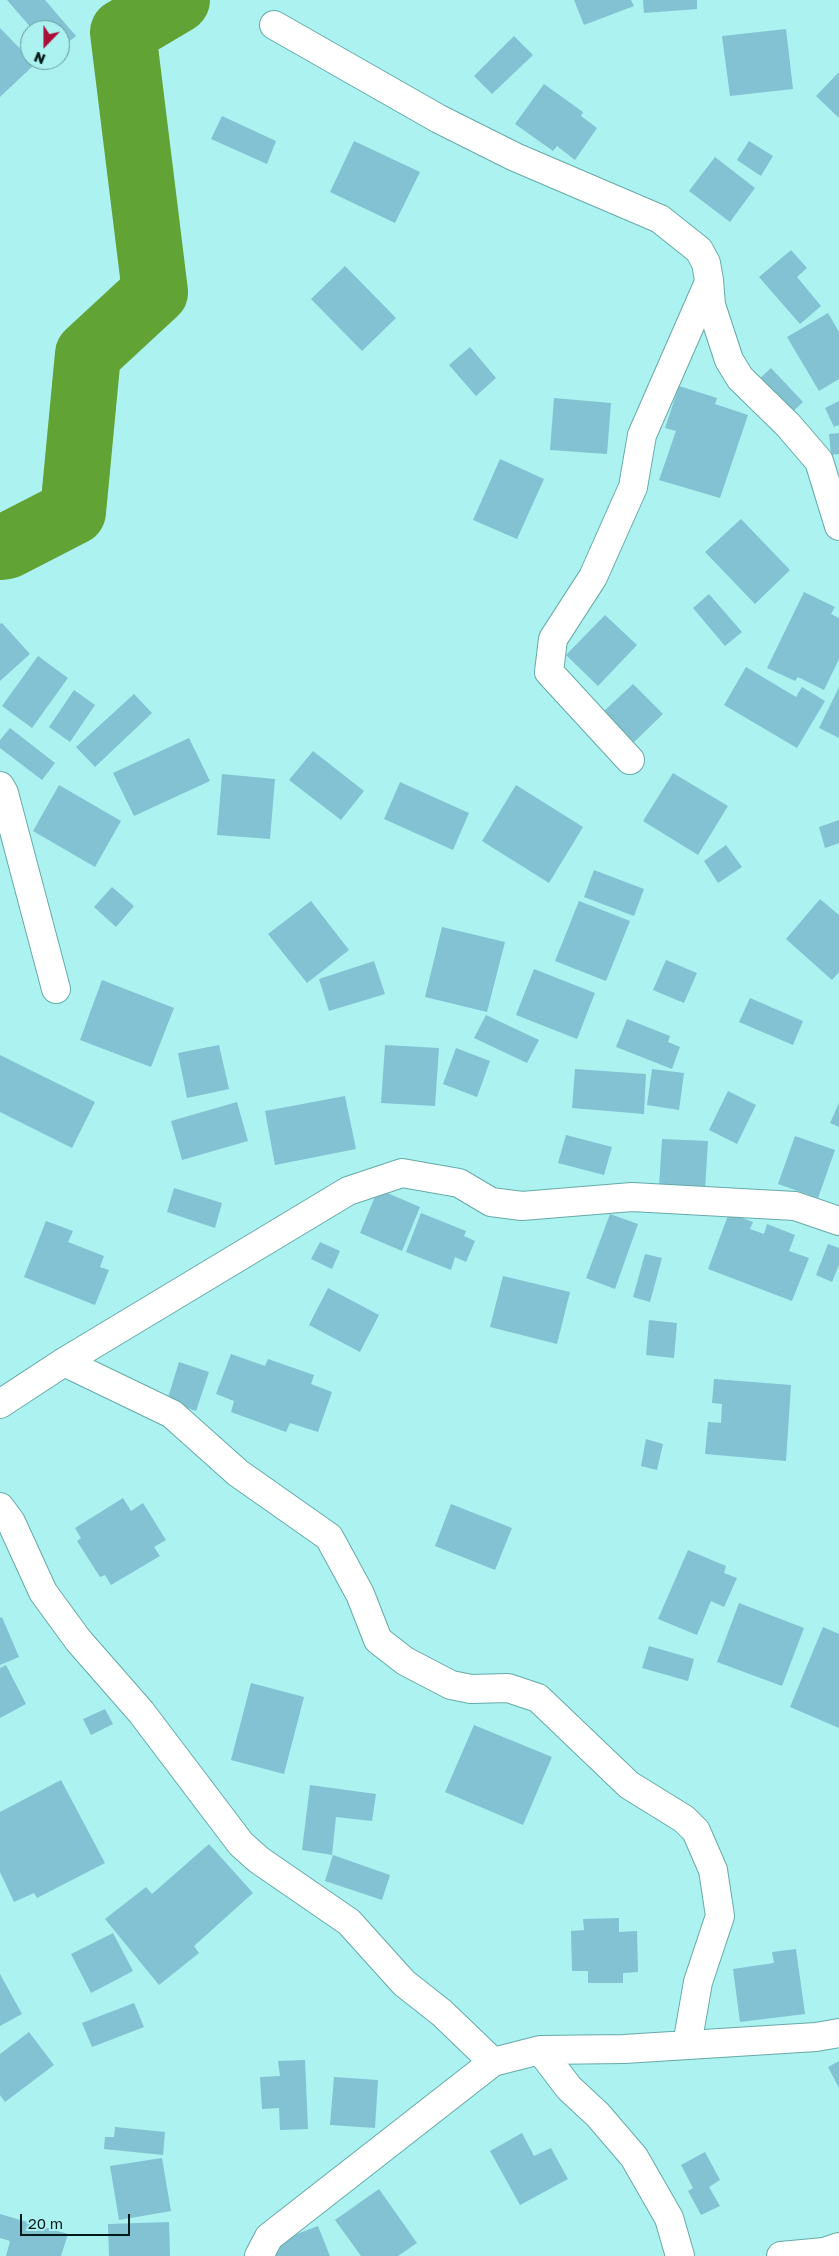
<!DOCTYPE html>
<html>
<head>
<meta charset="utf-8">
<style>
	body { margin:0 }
	#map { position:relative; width:839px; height:2256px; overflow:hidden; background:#acf2f1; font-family:"Golos Text",sans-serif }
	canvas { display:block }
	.north { position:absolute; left:20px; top:20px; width:50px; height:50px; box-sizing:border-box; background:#acf2f1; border:1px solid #679b9b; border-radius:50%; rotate:202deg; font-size:14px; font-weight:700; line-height:20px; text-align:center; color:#001919 }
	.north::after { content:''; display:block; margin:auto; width:18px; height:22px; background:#a81039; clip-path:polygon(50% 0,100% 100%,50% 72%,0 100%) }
	.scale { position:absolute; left:20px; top:2214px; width:110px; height:22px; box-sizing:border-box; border:2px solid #001919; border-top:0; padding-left:6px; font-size:15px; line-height:18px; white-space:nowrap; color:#001919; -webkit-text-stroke:4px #acf2f1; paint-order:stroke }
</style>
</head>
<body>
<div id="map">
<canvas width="839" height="2256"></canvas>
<div class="north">N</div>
<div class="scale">20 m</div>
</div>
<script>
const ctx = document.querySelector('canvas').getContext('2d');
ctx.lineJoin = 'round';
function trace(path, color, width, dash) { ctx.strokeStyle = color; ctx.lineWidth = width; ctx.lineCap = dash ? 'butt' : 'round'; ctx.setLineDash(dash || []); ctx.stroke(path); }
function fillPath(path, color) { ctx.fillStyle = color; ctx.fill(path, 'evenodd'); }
trace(new Path2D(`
	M0,547L7,546L73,512L88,354L155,292L123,32L177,0`), '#62a335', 66);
fillPath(new Path2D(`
	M7,0H45L76,36L60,49V30H33Z
	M574,0H631L634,6L584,25Z
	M643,0H697V9L644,13Z
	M0,28L35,64L0,97Z
	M786,29L793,89L730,96L722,36Z
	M514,36L533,55L492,94L474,76Z
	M839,72V118L816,96Z
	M544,84L583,112L581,116L597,128L575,160L557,146L553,151L515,124Z
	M222,116L276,141L267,164L211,139Z
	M354,141L420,172L395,223L330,192Z
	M749,141L773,156L761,176L737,160Z
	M715,157L755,188L730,222L689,191Z
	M791,250L807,268L797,277L821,306L800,324L759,277Z
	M345,266L396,318L362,351L311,299Z
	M828,313L839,332V379L819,391L787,337Z
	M470,347L496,378L476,396L449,365Z
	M771,368L803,402L789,415L757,381Z
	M679,386L717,398L715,404L748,415L720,498L659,480L676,431L665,428Z
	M554,398L611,403L607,454L550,450Z
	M839,401V425L834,427L825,408Z
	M839,433V454L831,455L829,434Z
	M500,459L544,479L517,539L473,520Z
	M741,519L790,570L755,604L705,552Z
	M804,592L835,607L831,614L839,618V659L824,690L798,677L795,681L767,668Z
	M709,594L742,632L725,646L693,608Z
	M605,615L637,645L598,686L566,655Z
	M2,623L30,654L0,681V624Z
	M38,656L68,678L32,728L2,706Z
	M746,667L796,697L802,687L825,701L797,748L724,705Z
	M633,684L663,714L633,743L603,712Z
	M839,687V738L819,728Z
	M74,690L95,705L70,742L49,727Z
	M134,694L152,713L95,767L76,747Z
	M10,728L55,763L42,780L0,748V740Z
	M189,738L210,781L134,816L113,773Z
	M313,751L364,791L341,820L289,780Z
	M673,773L728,806L698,855L643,821Z
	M222,774L275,779L270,839L217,835Z
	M400,782L469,813L453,850L384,819Z
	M59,785L121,821L95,867L33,831Z
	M516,785L583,827L549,883L482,841Z
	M839,820V843L825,848L819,827Z
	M726,845L742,867L718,883L704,861Z
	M594,870L644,889L634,916L584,897Z
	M112,887L134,906L116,927L94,907Z
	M820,899L839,915V972L832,980L786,939Z
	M311,901L349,950L307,983L268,934Z
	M579,901L630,921L606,981L555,961Z
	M442,927L505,942L487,1012L425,997Z
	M666,960L697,973L684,1003L653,990Z
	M374,961L385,994L329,1011L319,979Z
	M534,969L595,993L577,1039L516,1015Z
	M102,980L174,1008L151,1067L80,1040Z
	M750,998L803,1021L793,1045L739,1022Z
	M486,1015L539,1040L527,1063L474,1038Z
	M627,1019L670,1036L668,1042L680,1047L672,1069L616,1047Z
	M219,1045L229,1089L187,1098L178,1053Z
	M385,1045L439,1048L435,1106L381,1103Z
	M456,1048L490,1061L477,1097L443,1084Z
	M0,1055L95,1102L72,1148L0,1112Z
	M575,1069L646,1074L644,1114L572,1108Z
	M652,1069L684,1073L679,1110L647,1105Z
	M728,1091L756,1105L737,1144L709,1130Z
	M345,1096L356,1149L275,1165L265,1111Z
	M237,1102L248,1141L182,1160L171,1121Z
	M839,1103V1127L830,1123Z
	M566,1135L612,1147L604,1175L558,1163Z
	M795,1136L835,1150L818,1198L778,1184Z
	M662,1139L708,1141L705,1190L659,1187Z
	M174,1188L222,1203L215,1228L167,1212Z
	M378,1189L420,1207L402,1251L360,1233Z
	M421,1213L466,1231L464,1236L475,1241L466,1262L455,1257L451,1270L406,1252Z
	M729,1213L753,1222L750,1229L764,1234L767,1224L795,1235L789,1251L809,1258L792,1301L708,1269Z
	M610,1214L638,1224L615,1289L586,1278Z
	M46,1221L73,1231L68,1242L104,1256L100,1267L109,1270L95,1305L24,1277Z
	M320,1242L340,1251L332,1269L311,1259Z
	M828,1244L839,1248V1265L832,1282L816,1275Z
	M645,1254L662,1258L650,1302L633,1297Z
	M503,1276L570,1292L557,1344L490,1327Z
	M328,1288L379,1315L360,1352L309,1325Z
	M649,1320L677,1323L674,1358L646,1355Z
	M231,1354L265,1366L268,1359L314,1375L311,1384L332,1392L318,1432L290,1423L286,1432L231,1412L234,1401L216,1394Z
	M179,1362L209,1372L196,1411L167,1401Z
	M714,1379L791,1385L786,1461L705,1454L708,1422L721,1423L722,1404L712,1403Z
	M646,1439L663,1444L657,1470L641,1466Z
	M123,1498L131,1511L143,1503L166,1540L154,1547L160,1556L111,1585L105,1575L100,1577L77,1541L81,1538L75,1528Z
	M451,1504L512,1528L495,1570L435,1546Z
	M688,1550L726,1566L724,1573L737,1578L724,1607L711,1601L697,1635L658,1619Z
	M739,1603L804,1628L782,1686L717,1662Z
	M2,1617L19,1657L0,1665V1618Z
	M823,1627L839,1634V1728L790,1707Z
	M649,1646L694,1659L688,1681L642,1668Z
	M6,1665L26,1704L0,1718V1668Z
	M251,1683L304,1697L284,1774L231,1760Z
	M105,1709L113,1724L91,1735L83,1719Z
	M474,1725L552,1757L523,1825L445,1792Z
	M61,1780L105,1863L37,1898L34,1893L14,1902L0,1872V1812Z
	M310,1785L376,1794L372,1821L336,1817L332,1855L302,1850Z
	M209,1844L253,1893L194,1946L199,1953L159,1985L105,1919L146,1887L152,1894Z
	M333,1855L390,1875L382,1900L325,1881Z
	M619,1918V1932L637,1931L638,1972L623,1973V1983H588V1971H572L571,1931L584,1930L583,1919Z
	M113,1933L133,1971L91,1993L71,1954Z
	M796,1949L805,2014L740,2022L733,1969L774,1963L772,1952Z
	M0,1974L22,2014L0,2026Z
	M134,2003L144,2027L92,2047L82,2023Z
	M29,2032L54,2065L5,2102L0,2095V2054Z
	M305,2060L308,2129L280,2130L279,2108L262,2109L260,2077L280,2076L278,2061Z
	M839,2061V2088L828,2067Z
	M334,2077L378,2080L375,2128L330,2125Z
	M115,2127L165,2132L163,2155L104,2149L105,2137H114Z
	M522,2133L534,2156L551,2148L568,2179L520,2205L490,2151Z
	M705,2152L720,2180L709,2187L720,2206L701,2215L688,2191L693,2188L681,2165Z
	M162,2158L171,2211L119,2220L110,2166Z
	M379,2189L417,2243L398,2256H361L335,2220Z
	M0,2214L68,2234L61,2256H6L10,2241L0,2238Z
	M169,2222L170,2256H109L108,2224Z
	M318,2226L330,2256H273L268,2245Z`), '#82c2d2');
const street = new Path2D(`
	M274,25L439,119L515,157L660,219L699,250L706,263L709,280L711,305L729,360L740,378L788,425L819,461L839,526
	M630,760L549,672L553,639L593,577L633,487L642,435L709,282
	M0,786L4,793L56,989
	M64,1362L172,1414L238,1473L329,1537L360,1594L378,1640L405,1661L451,1685L471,1689L508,1688L538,1698L629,1785L684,1819L696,1831L713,1870L720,1916L698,1982L687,2045
	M0,1404L64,1362L348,1191L402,1173L459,1183L491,1202L522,1206L632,1197L795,1206L839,1221
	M0,1507L11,1522L43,1592L78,1640L141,1712L241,1844L259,1860L349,1922L404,1983L442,2013L493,2062
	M540,2050L569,2088L598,2115L634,2157L669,2218L680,2256
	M259,2256L269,2237L493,2062L540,2050L624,2049L816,2037L839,2033
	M781,2256L824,2252L839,2247`);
trace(street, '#66aaa9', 30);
trace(street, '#fff', 28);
</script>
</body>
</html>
